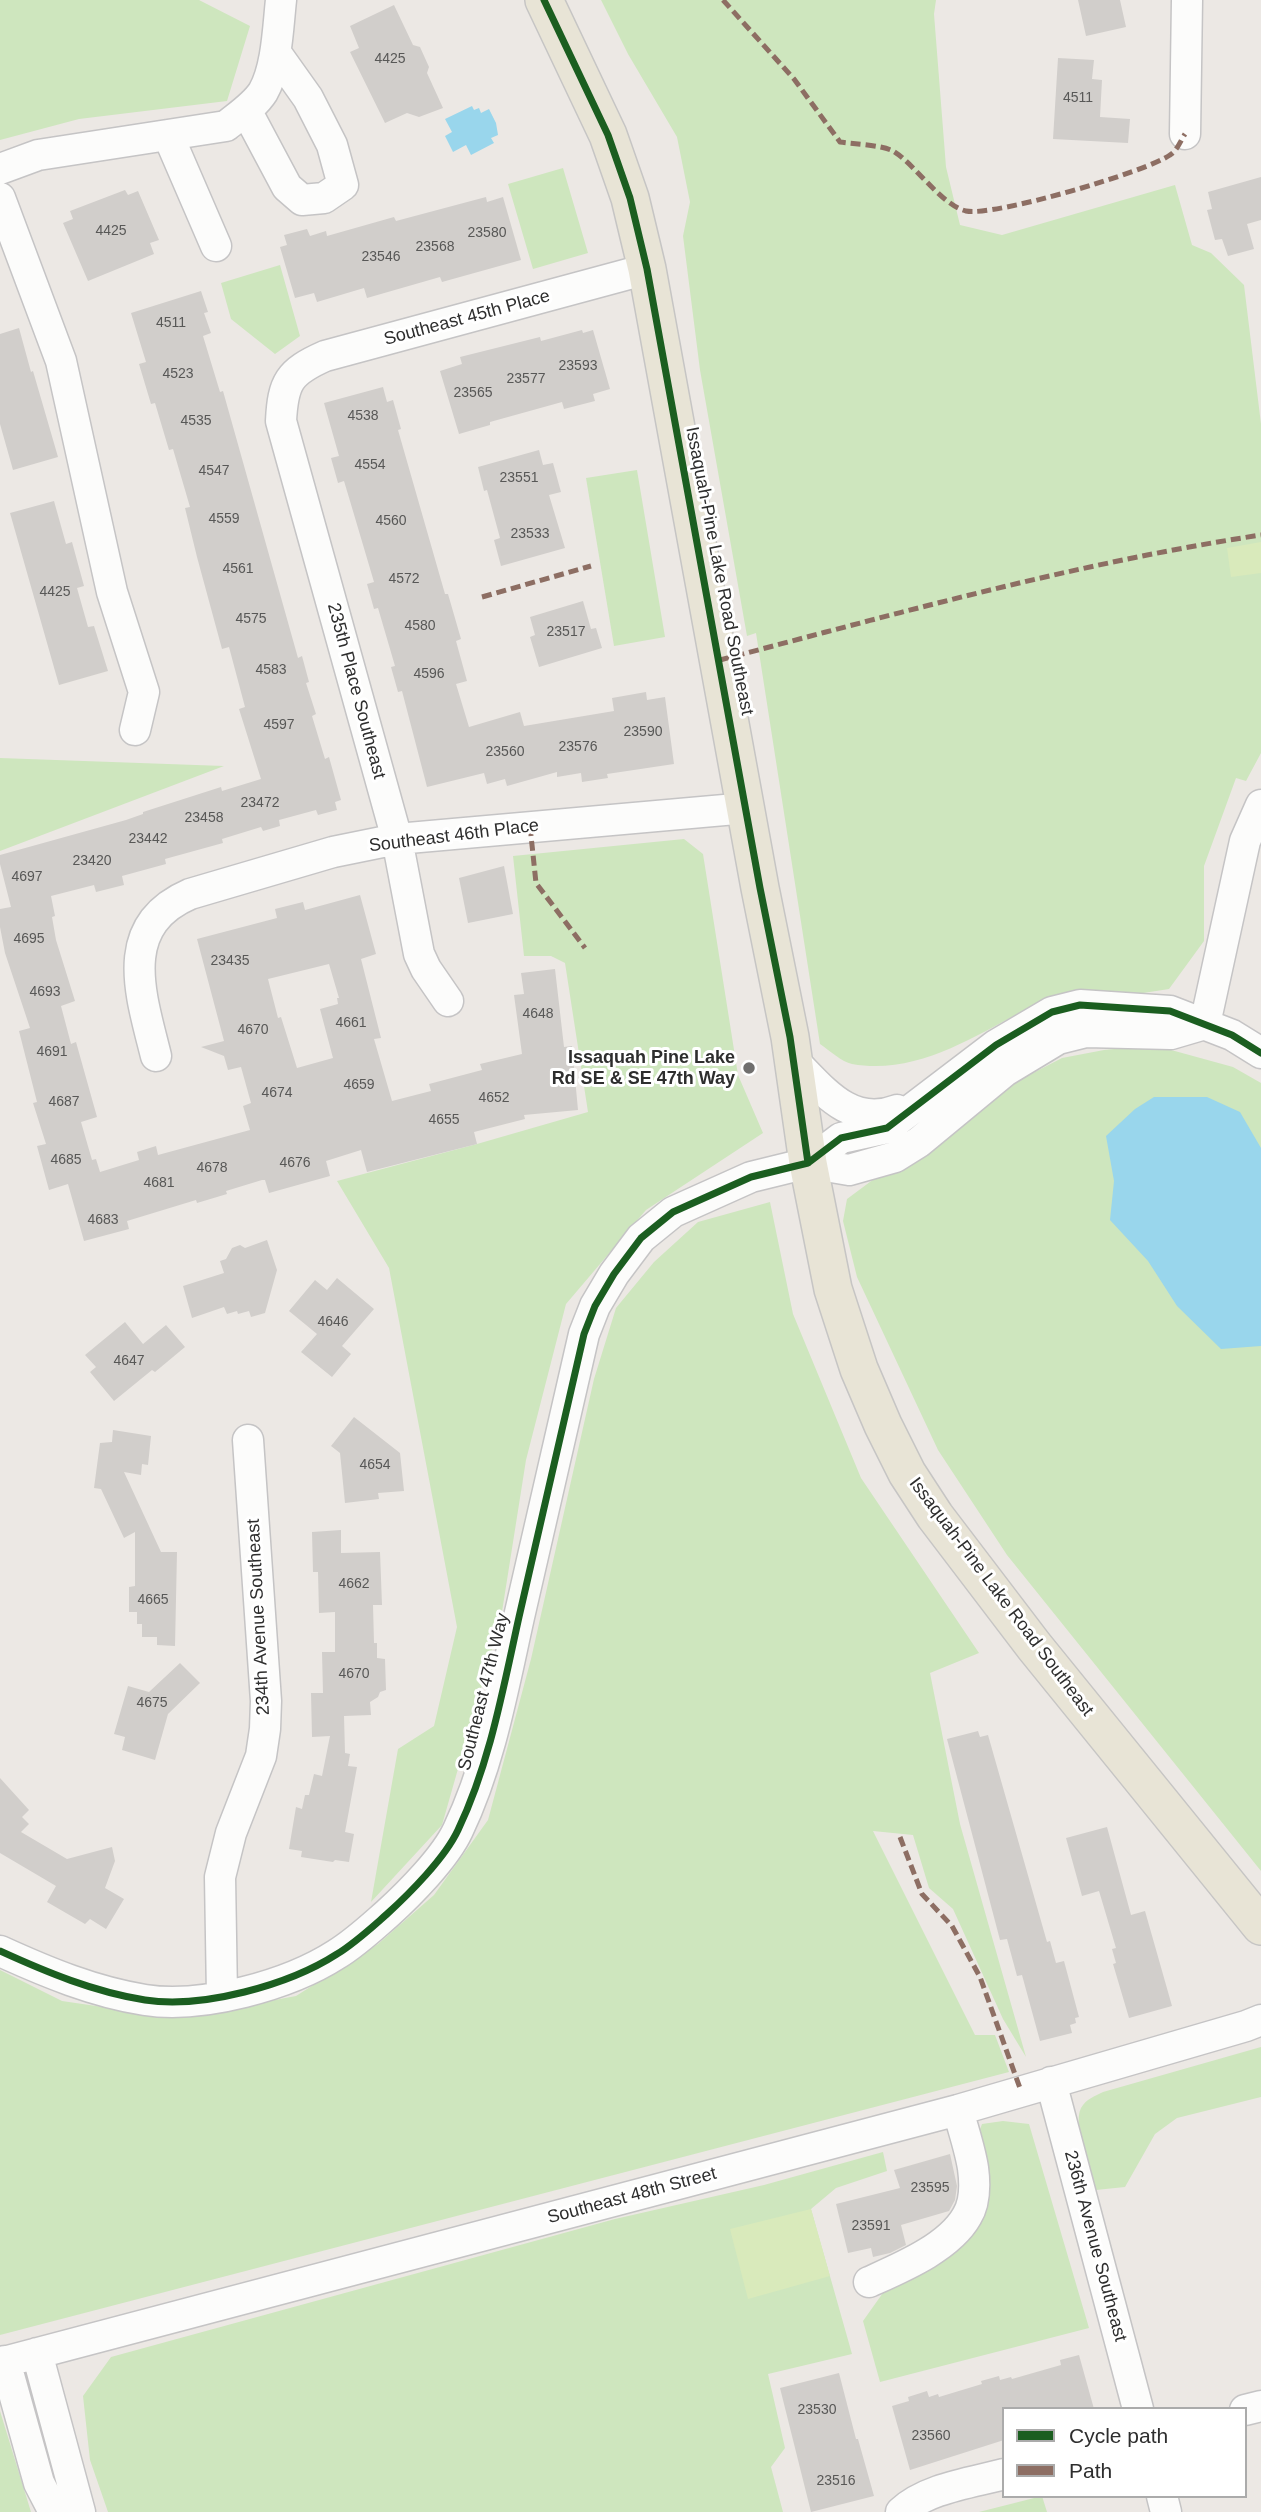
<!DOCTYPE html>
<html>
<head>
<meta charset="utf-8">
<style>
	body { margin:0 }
	#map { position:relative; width:1261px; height:2512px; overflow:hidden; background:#ece8e4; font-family:Arial,sans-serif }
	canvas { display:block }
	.legend { position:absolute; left:1002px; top:2407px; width:245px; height:91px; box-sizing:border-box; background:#fff; border:2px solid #ababab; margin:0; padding:9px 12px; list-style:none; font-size:21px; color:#2e2e2e }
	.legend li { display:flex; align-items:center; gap:14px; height:35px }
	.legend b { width:35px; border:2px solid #ababab }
</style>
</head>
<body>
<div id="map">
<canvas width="1261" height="2512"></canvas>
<ul class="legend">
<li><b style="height:9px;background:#1b5e20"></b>Cycle path</li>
<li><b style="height:9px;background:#8d6e63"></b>Path</li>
</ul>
</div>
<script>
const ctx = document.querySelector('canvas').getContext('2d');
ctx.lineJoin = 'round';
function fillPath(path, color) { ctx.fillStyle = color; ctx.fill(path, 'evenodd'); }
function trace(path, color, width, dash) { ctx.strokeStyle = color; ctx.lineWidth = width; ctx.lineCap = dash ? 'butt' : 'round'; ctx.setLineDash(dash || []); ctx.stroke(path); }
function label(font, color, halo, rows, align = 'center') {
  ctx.font = font + ' Arial,sans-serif'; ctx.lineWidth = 6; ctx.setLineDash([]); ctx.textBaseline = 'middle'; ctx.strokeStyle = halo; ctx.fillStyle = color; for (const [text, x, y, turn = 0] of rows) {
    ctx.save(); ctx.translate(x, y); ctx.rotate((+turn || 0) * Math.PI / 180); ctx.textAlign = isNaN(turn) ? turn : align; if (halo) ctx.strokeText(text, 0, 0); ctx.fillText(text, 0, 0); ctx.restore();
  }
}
fillPath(new Path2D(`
	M0,0H199L250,26L227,101L79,119L0,140Z
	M601,0H936L934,14L946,167L960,225L1002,235L1175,185L1192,245L1211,253L1244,285L1261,424V753L1246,781L1236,778L1204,866V941L1169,989L1021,1012C969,1040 913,1075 852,1064C842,1062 829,1050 820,1044L756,633L747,636L700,370L683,236L690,202L677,137L628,54Z
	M563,168L588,253L533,269L508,184Z
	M280,265L300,336L275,354L231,319L221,283Z
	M637,470L665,637L614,646L586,478Z
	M0,758L224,766L0,851Z
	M684,839L703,854L738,1075L763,1133L646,1210L566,1304L526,1460L501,1618L442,1825L371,1902L398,1749L434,1726L457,1627L389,1268L337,1181L477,1144L588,1112L565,963L551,956H524L513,856Z
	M1153,1045L1233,1067L1261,1083V1871L1007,1555L938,1450L857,1277L843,1221L847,1199L979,1101L1062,1058L1104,1050Z
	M770,1202L793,1314L861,1478L979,1653L930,1673L960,1824L1026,2057L1003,2019L953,1909L929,1888L913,1835L873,1831L975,2035H995L1009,2072L0,2335V1970L62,2001L178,2018L296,1996L378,1944L434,1895L488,1820L531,1659L594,1379L616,1308L654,1262L698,1222Z
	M1261,2047V2097L1177,2118L1155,2134L1125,2187L1096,2190C1091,2171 1072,2126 1081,2108C1086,2099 1095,2096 1103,2092Z
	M1003,2121L1029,2124L1089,2328L880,2382L863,2321L885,2290L985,2210L990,2188L978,2135L982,2124Z
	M883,2152L887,2171L836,2188L811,2209L852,2354L768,2374L785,2448L771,2467L783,2512H108L90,2460L83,2396L111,2357L615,2219L764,2185Z
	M0,2411L31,2512H0Z
	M1042,2496L1047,2512H979Z`), '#cee6be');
fillPath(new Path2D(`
	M1261,542V573L1231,577L1227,548Z
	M811,2209L830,2276L748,2299L730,2229Z`), '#d9eabb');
fillPath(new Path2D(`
	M472,106L474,110L479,108L481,113L489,109L496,123L498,135L491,138L494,143L471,155L466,145L453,152L445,136L452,132L445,119Z
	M1154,1097H1207L1240,1112L1261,1148V1346L1221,1349L1177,1306L1148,1261L1110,1220L1114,1181L1106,1136L1135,1109Z`), '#99d6ec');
fillPath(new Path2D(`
	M1078,0H1120L1126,27L1086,36Z
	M394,5L413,45L420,47L429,67L427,73L443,108L419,117L407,113L385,123L350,52L359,48L350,26Z
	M1058,58L1094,60L1092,79L1102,80L1100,117L1130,119L1128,143L1053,139Z
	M1261,177V220L1247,224L1254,249L1228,256L1222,239L1215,240L1207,210L1212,209L1208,192Z
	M125,190L128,195L138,191L159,240L150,243L154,254L88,281L63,223L73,219L70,211Z
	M486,197L487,202L503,197L521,260L442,282L440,277L367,298L364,288L317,302L314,293L295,298L280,247L287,245L284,235L307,229L310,236L326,231L327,236L394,217L396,221Z
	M201,291L208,312L204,313L211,333L203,336L220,392L223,391L298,658L302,656L309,682L306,683L316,714L312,716L325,759L329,757L341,800L335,802L337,810L318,815L316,810L279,820L280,826L263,831L261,827L222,839L223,843L165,859L166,864L122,876L124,885L96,892L94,885L51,896L55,916L52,917L56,940L75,1001L61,1006L71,1044L76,1042L97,1117L81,1122L92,1160L96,1159L100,1172L139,1160L137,1152L156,1146L158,1155L250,1130L243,1106L251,1103L241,1067L228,1070L224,1056L201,1047L224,1041L197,939L277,918L275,909L303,902L305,910L360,895L376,954L361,959L381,1038L374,1039L392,1101L431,1091L429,1084L482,1070L480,1064L522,1054L514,995L524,994L521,973L555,969L564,1047L572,1046L578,1110L524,1115L525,1119L474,1132L477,1144L367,1172L361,1150L326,1161L330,1176L269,1193L265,1180H262L226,1191L227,1194L197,1203L196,1200L127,1221L129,1229L84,1241L68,1184L49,1190L37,1146L46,1144L33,1103L37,1102L19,1031L30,1028L5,953L0,927V909L11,907L0,864V855L126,820L143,814V812L221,787L222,791L261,779L239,709L245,707L229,647L222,649L197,557L185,508L190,507L173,449L169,450L155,403L151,404L139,364L146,362L131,313ZM329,964L339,998H337L338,1004L320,1009L333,1058L297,1068L281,1017L278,1018L268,979Z
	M19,328L31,372L33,371L58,457L13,470L0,424V334Z
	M582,330L583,333L593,330L610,389L593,394L595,401L564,409L562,402L490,422V425L459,434L440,371L462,364L460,357L540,337L541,341Z
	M383,387L387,402L393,400L401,429L398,430L445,594H448L461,639L456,641L467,681L456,684L469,727L520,712L524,726L614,711L612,698L646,692L647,700L665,697L674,764L607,774L608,778L582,782L581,773L557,777V772L507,786L505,779L487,784L484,773L427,787L402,691L398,692L391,667L395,666L378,608L374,609L367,584L374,582L350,501L344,481L338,483L331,458L339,456L324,403Z
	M539,450L543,465L553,463L561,492L549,495L565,548L501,566L494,540L500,538L487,490L484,491L478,467Z
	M54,501L66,544L72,542L84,586L77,588L88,627L94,626L108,671L59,685L10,513Z
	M583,601L591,629L596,628L602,648L539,667L530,637L535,635L530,617Z
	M504,866L513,914L468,923L459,878Z
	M267,1240L277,1270L265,1313L251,1317L249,1311L238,1314L237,1311L227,1314L224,1307L192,1318L183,1286L224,1273L220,1261L226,1259L232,1248L240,1245L245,1248Z
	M337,1278L374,1309L342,1346L351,1354L332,1377L301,1352L317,1334L289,1311L315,1280L327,1290Z
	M125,1322L143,1344L166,1325L185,1347L155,1372L152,1370L114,1401L90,1372L96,1367L85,1355Z
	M354,1417L400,1453L404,1491L378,1493L379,1499L345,1503L340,1453L331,1446Z
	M113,1430L151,1436L148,1465L142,1464L141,1475L124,1472L161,1552H177L175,1646L157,1645V1637H142V1624H137V1612H129V1587L135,1586V1532L124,1538L101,1489L94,1488L100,1443L112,1442Z
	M341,1530V1553L380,1552L382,1605H373L374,1643H377V1658L385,1659L386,1690L380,1692L378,1697L370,1702L371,1715L344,1716L345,1753L350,1754L348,1766L357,1767L345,1832L354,1834L349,1862L335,1860L333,1862L301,1857L302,1851L289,1849L296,1807L302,1809L305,1795H309L314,1774L322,1776L330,1736L312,1737L311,1693H323L322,1652H335V1612L319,1613L318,1572H313L312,1532Z
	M180,1663L200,1683L168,1714L155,1760L122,1750L125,1737L114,1734L128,1686L149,1692Z
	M978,1731L980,1737L988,1735L1047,1942L1050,1941L1056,1963L1064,1961L1079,2017L1075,2018L1076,2023L1070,2025L1072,2033L1040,2041L1022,1975L1017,1976L1007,1939L1000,1940L947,1739Z
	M0,1778L29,1810L22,1817L29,1824L21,1832L67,1859L112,1847L115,1861L105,1888L124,1899L106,1929L90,1919L85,1924L47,1902L56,1886L0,1853Z
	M1107,1827L1131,1915L1145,1911L1172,2006L1129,2018L1113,1964L1116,1963L1112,1949L1116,1948L1099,1891L1082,1896L1066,1838Z
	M950,2154L957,2186L955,2200L949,2211L901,2225L906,2245L890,2253L873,2257L871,2248L848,2253L836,2204L900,2188L894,2170Z
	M1079,2355L1094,2409H1004V2440L910,2470L892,2406L909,2401L908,2397L927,2391L929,2397L938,2394L939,2397L982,2384L981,2381L999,2376L1000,2380L1011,2377L1012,2379L1061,2365L1060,2360Z
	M839,2373L856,2439H858L874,2496L811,2512L780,2388Z`), '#d1cecb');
const minor = new Path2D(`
	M246,110L287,187L302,200L324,198L343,185L332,145L308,98L276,53
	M1185,134L1187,0
	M168,135L216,246
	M0,169L38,155L226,126C238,116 254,106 263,92C277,68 278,27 281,0
	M0,198L61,361L112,592L144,692L135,730
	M448,1001L426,969L419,954L397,839L281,421C283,382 289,372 325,356L647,269
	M1205,1024L1245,841L1261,805
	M156,1056C141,995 116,926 190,894L333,852L397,839L747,808
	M794,1061C823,1090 851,1128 897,1110
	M808,1163L849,1170L895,1157L919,1142L1005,1071L1058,1039L1086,1032L1171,1034L1205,1024
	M0,1951C46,1972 94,1992 145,2000C202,2009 289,1985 337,1954C355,1943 371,1928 387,1914C409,1894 445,1858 458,1830C490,1763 503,1689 519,1617C541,1523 563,1429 584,1334L595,1306L614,1274L641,1238L673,1212L751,1177L808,1163L841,1138L887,1128L996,1045L1052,1012L1080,1005L1170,1011L1232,1035L1261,1053
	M222,1996L220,1877L231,1833L261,1756L265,1729L266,1701L248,1440
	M1051,2082L1138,2409
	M869,2282C900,2268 949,2248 967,2216C975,2203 975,2183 973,2168C970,2149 963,2129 958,2110
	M37,2353L80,2512
	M5,2361L39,2483L54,2512
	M0,2363L958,2110L1246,2026L1261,2020
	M1245,2410L1261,2406
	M1162,2496L1166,2512
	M901,2512C927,2488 971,2483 1004,2474`);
const major = new Path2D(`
	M544,0L608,135L630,198L647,269L760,888L790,1037L808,1163L833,1289L859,1369L883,1425L907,1473L935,1516L1034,1646L1261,1926`);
trace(minor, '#c5c4c5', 33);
trace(major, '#c6c5c4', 40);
trace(minor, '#fcfcfb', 30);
trace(major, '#e8e4d6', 37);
trace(new Path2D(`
	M723,0L794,79L840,142C853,144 882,145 893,151C915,164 941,205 966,211C993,217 1146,172 1170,155C1177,151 1181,140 1185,134
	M482,597L591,566
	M720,660C899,613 1077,563 1261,535
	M530,826L536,883L585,948
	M900,1837L922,1894L952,1926L980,1977L1021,2091`), '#8d6e63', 5, [10, 5]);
trace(new Path2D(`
	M544,0L608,135L630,198L647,269L760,888L790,1037L808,1163
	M0,1951C46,1972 94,1992 145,2000C202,2009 289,1985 337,1954C355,1943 371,1928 387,1914C409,1894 445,1858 458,1830C490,1763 503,1689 519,1617C541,1523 563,1429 584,1334L595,1306L614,1274L641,1238L673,1212L751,1177L808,1163L841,1138L887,1128L996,1045L1052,1012L1080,1005L1170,1011L1232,1035L1261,1053`), '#1b5e20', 7);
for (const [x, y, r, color] of [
	[749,1068,7,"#706f6e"]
]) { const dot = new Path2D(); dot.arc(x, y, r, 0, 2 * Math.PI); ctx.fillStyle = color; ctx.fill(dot); trace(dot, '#fff', 2.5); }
label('14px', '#585857', null, [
	["4425",390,59],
	["4511",1078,98],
	["4425",111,231],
	["23580",487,233],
	["23568",435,247],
	["23546",381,257],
	["4511",171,323],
	["23593",578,366],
	["4523",178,374],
	["23577",526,379],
	["23565",473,393],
	["4538",363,416],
	["4535",196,421],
	["4554",370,465],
	["4547",214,471],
	["23551",519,478],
	["4559",224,519],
	["4560",391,521],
	["23533",530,534],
	["4561",238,569],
	["4572",404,579],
	["4425",55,592],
	["4575",251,619],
	["4580",420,626],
	["23517",566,632],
	["4583",271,670],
	["4596",429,674],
	["4597",279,725],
	["23590",643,732],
	["23576",578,747],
	["23560",505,752],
	["23472",260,803],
	["23458",204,818],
	["23442",148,839],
	["23420",92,861],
	["4697",27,877],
	["4695",29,939],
	["23435",230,961],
	["4693",45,992],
	["4648",538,1014],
	["4661",351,1023],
	["4670",253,1030],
	["4691",52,1052],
	["4659",359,1085],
	["4674",277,1093],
	["4652",494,1098],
	["4687",64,1102],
	["4655",444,1120],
	["4685",66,1160],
	["4676",295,1163],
	["4678",212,1168],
	["4681",159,1183],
	["4683",103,1220],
	["4646",333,1322],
	["4647",129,1361],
	["4654",375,1465],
	["4662",354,1584],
	["4665",153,1600],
	["4670",354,1674],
	["4675",152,1703],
	["23595",930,2188],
	["23591",871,2226],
	["23530",817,2410],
	["23560",931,2436],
	["23516",836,2481]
]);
label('18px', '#2e2e2e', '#fff', [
	["Southeast 45th Place",467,318,-15],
	["Issaquah-Pine Lake Road Southeast",719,571,79],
	["235th Place Southeast",356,691,75],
	["Southeast 46th Place",454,836,-7],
	["Issaquah-Pine Lake Road Southeast",1001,1597,53],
	["234th Avenue Southeast",259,1617,-93],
	["Southeast 47th Way",484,1692,-76],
	["Southeast 48th Street",632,2196,-15],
	["236th Avenue Southeast",1095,2246,75]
]);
label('bold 18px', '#2e2e2e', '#fff', [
	["Issaquah Pine Lake",735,1058],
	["Rd SE & SE 47th Way",735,1079]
], 'right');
</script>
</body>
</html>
